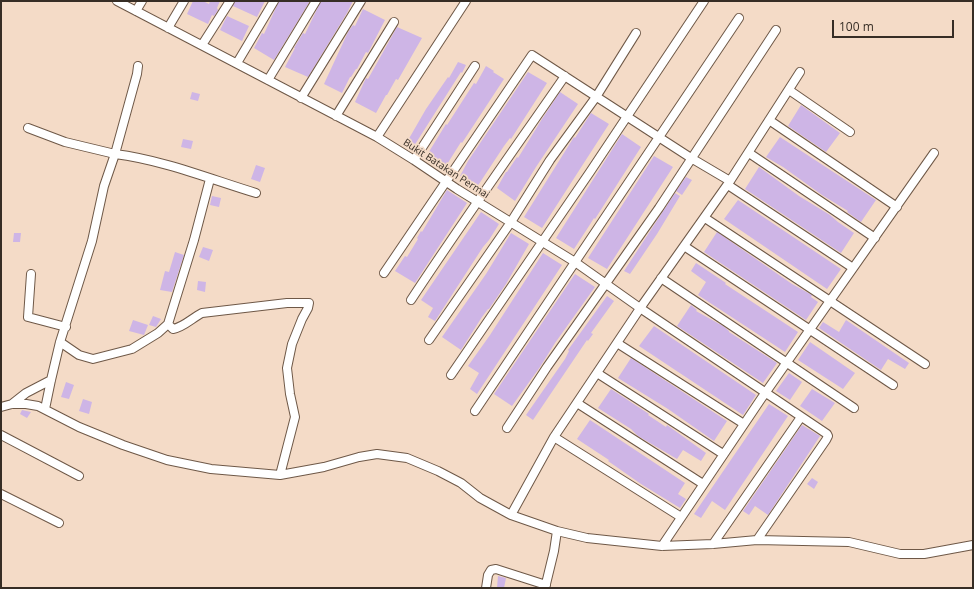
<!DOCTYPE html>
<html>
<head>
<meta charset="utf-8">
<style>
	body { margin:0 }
	#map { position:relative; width:974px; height:589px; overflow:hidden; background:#f4dbc7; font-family:"Open Sans",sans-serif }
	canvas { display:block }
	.frame { position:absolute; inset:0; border:2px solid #362d25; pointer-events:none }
	.scale { position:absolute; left:832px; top:20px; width:122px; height:18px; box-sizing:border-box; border:2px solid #362d25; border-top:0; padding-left:5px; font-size:12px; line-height:14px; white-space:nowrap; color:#362d25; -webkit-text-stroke:3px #f4dbc7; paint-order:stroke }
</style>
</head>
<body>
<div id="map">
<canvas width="974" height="589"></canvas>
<div class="frame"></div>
<div class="scale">100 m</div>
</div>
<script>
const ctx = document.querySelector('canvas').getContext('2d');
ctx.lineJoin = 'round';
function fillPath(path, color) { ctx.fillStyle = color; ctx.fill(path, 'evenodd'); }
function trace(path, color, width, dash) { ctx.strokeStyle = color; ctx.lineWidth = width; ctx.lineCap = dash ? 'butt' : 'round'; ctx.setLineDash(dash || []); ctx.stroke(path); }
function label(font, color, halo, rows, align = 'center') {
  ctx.font = font + ' "Open Sans",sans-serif'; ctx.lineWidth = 3.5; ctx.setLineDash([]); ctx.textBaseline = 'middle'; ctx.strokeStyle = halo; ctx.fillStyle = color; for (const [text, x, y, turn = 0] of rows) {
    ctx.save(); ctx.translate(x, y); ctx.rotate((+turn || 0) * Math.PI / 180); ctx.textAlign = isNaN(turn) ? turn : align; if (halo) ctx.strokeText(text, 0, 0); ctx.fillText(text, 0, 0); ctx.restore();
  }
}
fillPath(new Path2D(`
	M193,1H203L209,4L210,1H220L217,8L218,10L214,16L212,15L208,24L187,14Z
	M235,1H265L257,17L233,6Z
	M279,1H310L274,60L254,48L262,33L264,34Z
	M321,1H353L347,13L308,77L285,67L295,48H294L303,33L305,34Z
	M363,9L385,20L368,53L366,52L357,69H356L351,77H350L342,93L324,84L348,32L353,25L355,26Z
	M227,16L249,26L242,41L220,30Z
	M397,27L422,38L398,80L396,79L387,95H386L376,113L355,102L366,78L368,79Z
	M458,62L466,65L462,73L461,72L414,146L407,142L426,109L448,77L449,78Z
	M486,66L494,71L493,72L504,79L462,143L461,142L446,166L427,155L446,124L447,125L474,83L476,84Z
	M528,72L547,83L511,139L510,138L504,146L477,187L460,176L468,161Z
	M192,92L200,94L198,101L190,99Z
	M560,92L578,104L536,167L515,201L497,188L506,172H507L517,157L518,158L542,119Z
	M801,105L840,133L826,152L788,126Z
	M591,113L609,124L542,228L524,217L574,137L575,138Z
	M622,134L641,147L595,219L594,218L589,226L574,249L556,238Z
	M780,137L876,200L861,222L847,212L848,211L822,195L783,167L766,157Z
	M183,139L193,141L191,149L181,147Z
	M654,156L673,167L607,269L588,258Z
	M256,165L265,168L260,182L251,179Z
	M759,167L799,196L830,215L838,222L854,233L841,253L745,189Z
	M686,177L692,180L682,195L676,191Z
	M447,190L467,203L415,283L395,271L405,256L407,257L418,239L417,238L421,231L422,232Z
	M675,193L680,196L657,234L630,274L624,271Z
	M212,196L221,198L219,207L210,205Z
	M738,200L841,269L827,289L724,219Z
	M481,212L499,224L489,240L483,247L435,321L428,317L433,308L421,300Z
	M717,232L792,284L812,295L811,297L818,302L806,320L704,252Z
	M14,233H21L20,242H13Z
	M511,233L529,244L506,284L489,309H488L482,317L461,350L442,337L486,274Z
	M203,247L213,250L209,261L199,257Z
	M175,252L184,255L172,292L160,290L165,271L169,272Z
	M543,253L562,265L477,394L470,389L479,373L468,366L490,335Z
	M696,263L726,283L725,284L798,332L785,352L698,295L706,282L691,271Z
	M575,274L595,287L555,343L540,367L512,406L494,394Z
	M198,281L206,282L205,292L197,290Z
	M607,296L614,301L591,333L593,334L588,341L587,340L533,420L526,415L565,359L569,351L568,350Z
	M691,305L697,310L696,311L723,326L729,331V332L777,363L763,383L677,326Z
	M153,316L161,319L156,327L149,325Z
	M133,320L148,325L144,335L129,331Z
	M846,320L909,363L905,369L888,359L881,370L819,328L823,322L839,332Z
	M654,326L756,395L743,415L639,346Z
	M810,342L855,373L843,389L798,360Z
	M631,358L727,421L714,441L668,409L618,378Z
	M789,373L802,382L790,400L776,391Z
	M66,382L74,385L69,399L61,397Z
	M611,389L649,414L648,415L666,427L667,425L706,453L701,461L683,450L677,459L638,436L631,429L598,408Z
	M812,389L835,403L822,421L800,406Z
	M83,399L92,402L89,414L79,411Z
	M769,404L788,416L725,510L712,501L701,518L694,514Z
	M22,410L31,412L27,418L20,414Z
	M590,420L685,483L678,494L686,499L680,508L641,484L608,461L609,460L577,439Z
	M802,425L820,436L768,515L755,506L749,515L743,511Z
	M812,478L818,482L814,489L807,484Z
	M498,576L506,578L504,588H497Z`), '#ceb5e6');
const minor = new Path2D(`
	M117,1L377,137
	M466,1L377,137L414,160L457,189L575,262L640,308L827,434L828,436L826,440L757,540
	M136,11L142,1
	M168,28L184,1
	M202,45L230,1
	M237,63L274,1
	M268,80L316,1
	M789,90L850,132
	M301,98L361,1
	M336,116L394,22
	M769,120L897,207
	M28,128L65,142L115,154L137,74L138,66
	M749,153L875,238
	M414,160L475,66
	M728,185L853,268
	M705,218L925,364
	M684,246L893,385
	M384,273L532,55L691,158L730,181
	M31,274L28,317L66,327
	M661,278L854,408
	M411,300C461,224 513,151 565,76
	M168,324L173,329C184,327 192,318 202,313L287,303H309L308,308L302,319L292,344L287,368L290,394L295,417L280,475
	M429,340L511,222L550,160L596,97L636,33
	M60,342L79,355L93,359L132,349L158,333L168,324L194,240L210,179
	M617,343L744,424
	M597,373L723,454
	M451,375L590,172L704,1
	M577,403L703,484
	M12,404L26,393L51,380
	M1,407L12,404H26L38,406L79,427L123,445L167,460L211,469L280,475L324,467L359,457L377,454L407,458L438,471L461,483L480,498L511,515L557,531L587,538L662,546L713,544L757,540L849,542L900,554H924L973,545
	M45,409L51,380L60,342L92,241L104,186L115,154C163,160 210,179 256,193
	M475,411L739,18
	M507,428L547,367L659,208L776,30
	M1,435L79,476
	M554,437L681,517
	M1,494L59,523
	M511,515L554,437L643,304L730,181L800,72
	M713,544L801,417
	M662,546L761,399L934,153
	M486,588L488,575L491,570L496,569L546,585
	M545,588L554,551L557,531`);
trace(minor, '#6e5847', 10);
trace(minor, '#fff', 8);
label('10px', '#362d25', '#f4dbc7', [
	["Bukit Batakan Permai",446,169,33]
]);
</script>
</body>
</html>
